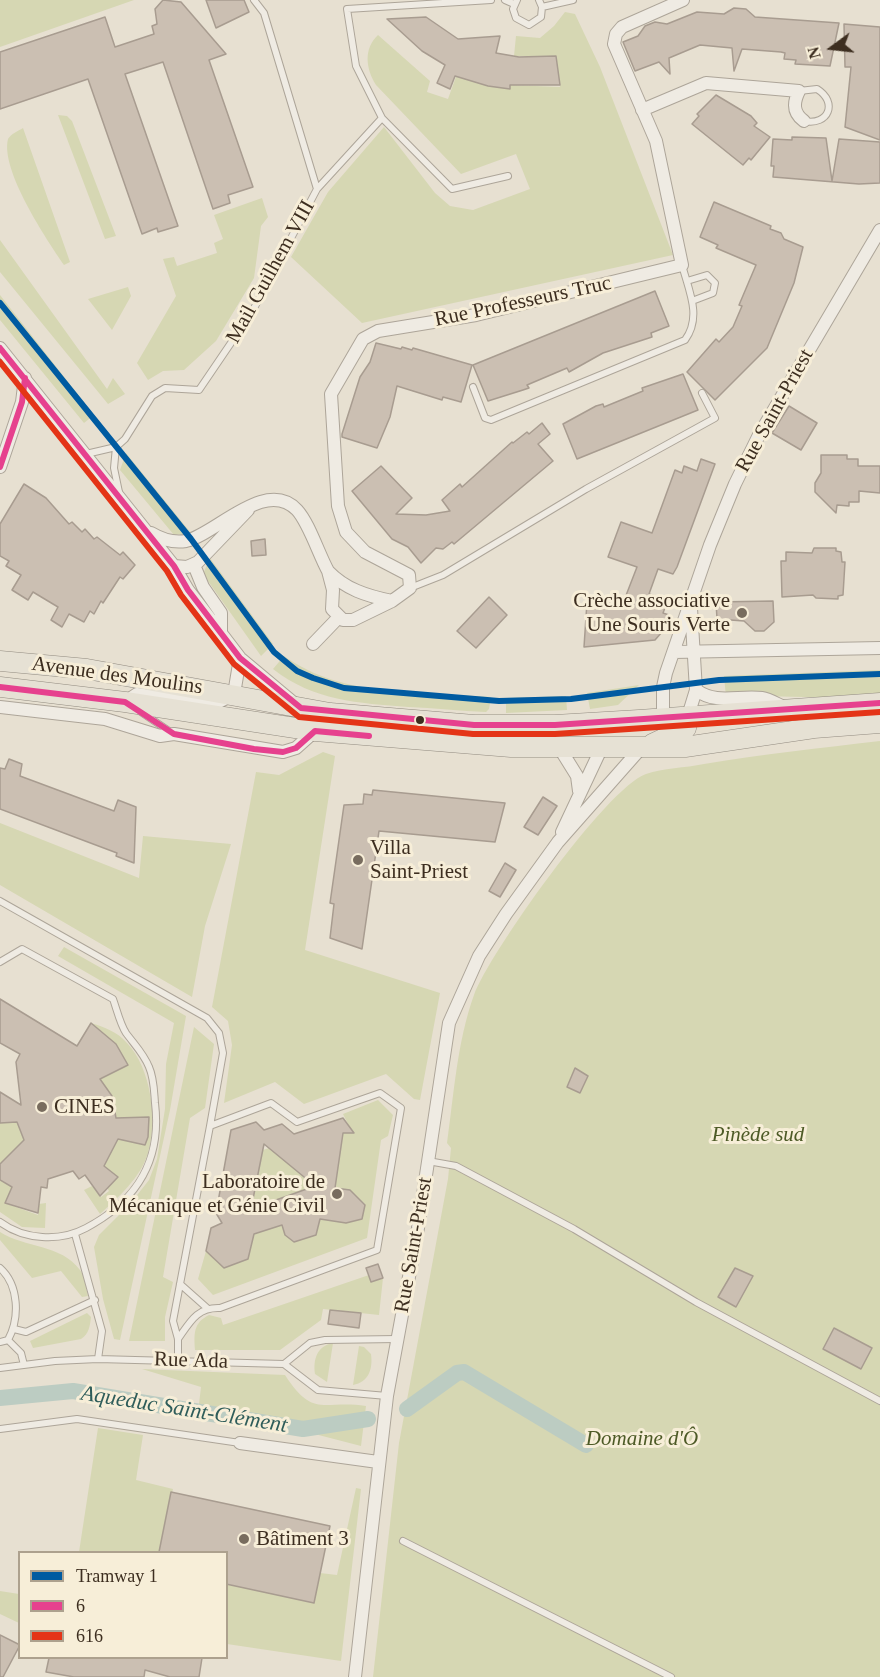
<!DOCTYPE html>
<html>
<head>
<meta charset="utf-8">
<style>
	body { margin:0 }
	#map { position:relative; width:880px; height:1677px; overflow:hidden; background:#e7e0d1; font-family:"Times New Roman",serif }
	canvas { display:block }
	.legend { position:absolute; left:18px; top:1551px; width:210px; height:108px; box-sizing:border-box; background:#f7eed8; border:2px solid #ada18e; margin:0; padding:8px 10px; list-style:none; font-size:18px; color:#3d2e20 }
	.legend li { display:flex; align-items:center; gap:12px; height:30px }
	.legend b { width:30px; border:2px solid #ada18e }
	.north { position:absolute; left:802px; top:18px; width:60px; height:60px; -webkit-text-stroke:4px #f7eed8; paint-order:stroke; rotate:255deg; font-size:16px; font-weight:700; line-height:24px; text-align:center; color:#3d2e20 }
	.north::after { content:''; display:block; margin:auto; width:21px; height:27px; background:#3d2e20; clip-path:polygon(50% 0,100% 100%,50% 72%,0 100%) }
</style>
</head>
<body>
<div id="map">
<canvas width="880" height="1677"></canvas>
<ul class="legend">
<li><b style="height:8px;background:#005ba1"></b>Tramway 1</li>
<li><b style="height:8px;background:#e6418e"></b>6</li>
<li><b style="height:8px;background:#e43417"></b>616</li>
</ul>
<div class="north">N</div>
</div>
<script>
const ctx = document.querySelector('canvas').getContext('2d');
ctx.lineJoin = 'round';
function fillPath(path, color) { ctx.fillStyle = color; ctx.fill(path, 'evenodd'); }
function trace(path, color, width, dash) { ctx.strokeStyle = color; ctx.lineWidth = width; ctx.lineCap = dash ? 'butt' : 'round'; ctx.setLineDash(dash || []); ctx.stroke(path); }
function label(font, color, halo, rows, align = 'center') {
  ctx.font = font + ' "Times New Roman",serif'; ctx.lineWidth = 6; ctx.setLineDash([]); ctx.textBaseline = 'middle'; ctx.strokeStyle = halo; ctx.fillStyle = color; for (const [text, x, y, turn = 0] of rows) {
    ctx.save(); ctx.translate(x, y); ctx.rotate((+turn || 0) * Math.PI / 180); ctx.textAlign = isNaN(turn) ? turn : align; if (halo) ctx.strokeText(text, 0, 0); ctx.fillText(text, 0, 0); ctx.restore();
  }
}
fillPath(new Path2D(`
	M0,0H134L0,47Z
	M565,12L575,14L600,67L673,255L362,323L291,257L328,192L384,127L435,193L450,206L473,210L530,189L516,154L461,174L376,85C366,69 363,49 378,35L430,81L427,92L448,99L458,71C474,87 492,79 509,89L510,85L560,87L556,56H514L516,36L540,38L554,26Z
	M58,115L67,116L72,121L116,236L105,239Z
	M23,128L70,262L64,265C47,240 0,170 8,139C11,134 18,131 23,128Z
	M262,198L268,217L261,226L254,278L216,341L184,370L163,371L148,380L137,363L176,296L163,259L174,257L177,266L217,253L214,243L223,239L214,215Z
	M0,240L107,389L113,378L125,394L108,404L0,272Z
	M128,287L131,296L112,330L88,299Z
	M0,295L94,415L84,423L0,320Z
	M126,453L191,533L174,535L120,470Z
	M210,558L273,644L261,656L203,574Z
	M284,656C343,698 421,692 491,697L489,709L486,712C460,711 434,708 408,707C358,703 314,701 273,669Z
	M880,670V697C829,700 778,694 726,697L724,676Z
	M639,685L618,705L590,709L587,693Z
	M566,696L567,710L506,713V698Z
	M880,741V1677H373L399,1443L448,1179L451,1148L447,1143C454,1094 457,1042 474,995C489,954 606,788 646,774C663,768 685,768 704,764C762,754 821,748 880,741Z
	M323,752L335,756L305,950L440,993L420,1100L414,1099L386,1074L304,1104L275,1082L224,1103L232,1045L228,1021L212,1007L256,772L279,775Z
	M0,823L139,878L143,836L231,844L205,926L192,997L0,885Z
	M64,947L186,1016L170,1110L120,1340L114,1339L103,1299L94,1247L99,1235L130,1204L149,1180L157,1159L165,1109L166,1064L174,1023L58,956Z
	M91,1023C104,1027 118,1032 127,1043C151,1068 158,1120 148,1153C141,1177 118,1198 100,1214L84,1190L92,1186L101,1197L109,1191L107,1188L117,1177L104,1166L118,1139L145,1145L149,1117L116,1118L111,1095L72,1093L128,1065L116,1044Z
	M194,1027L214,1044L205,1108L190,1118L163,1277L173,1282L165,1317V1341H129Z
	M378,1100L393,1115L388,1136L381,1140L367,1238L213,1295L198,1279L206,1251L224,1268L248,1259L254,1234L282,1225L285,1235L294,1242L316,1235L319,1225L316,1213C332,1222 344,1224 362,1219L365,1204L350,1190L335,1188L343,1133H348L349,1126L343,1114Z
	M18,1121L21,1132L29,1141L21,1151L17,1147L0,1164V1123Z
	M269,1148L323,1192L256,1207L252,1203L263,1150Z
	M0,1180L12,1187L5,1203L38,1215L39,1204L46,1203L45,1228L22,1227L0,1212Z
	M0,1232C25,1248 61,1244 80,1270C85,1276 86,1288 88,1296L82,1297L61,1271L32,1278L0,1240Z
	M369,1275L372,1282L383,1278L379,1315L323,1309L321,1320L280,1350H195C194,1334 193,1323 209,1315L221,1318L223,1325Z
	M87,1313L91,1317C90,1326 89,1334 81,1339L33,1348L30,1341Z
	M333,1343L327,1382L315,1374C313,1359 317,1346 333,1343Z
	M359,1346L364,1347L371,1354C373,1369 369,1382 353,1385Z
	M142,1369L285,1375C314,1420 324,1399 366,1406L361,1446L199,1404L201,1387Z
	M98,1428L143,1435L136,1480L173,1489L159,1552H79Z
	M356,1488L361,1489L341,1661L227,1644V1584L314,1603L320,1573L337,1575Z
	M0,1591L19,1594V1623L0,1614Z`), '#d6d7b3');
trace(new Path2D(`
	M0,1398L73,1391L303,1429L368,1419
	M407,1409L457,1373L464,1372L586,1445`), '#bcccc2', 16);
const building = new Path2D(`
	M163,0L181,2L226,54L209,60L253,187L228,195L230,203L213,209L163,62L125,74L178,226L158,232L157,228L142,234L88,79L0,109V52L105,17L115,47L154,34L152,26L157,24L155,9Z
	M206,0H244L249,12L216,28Z
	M734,8L746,9L755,17L839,23L830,66L795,64L796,60L784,59L785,53L781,52L742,49L734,71L732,48L700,45L669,58L670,74L659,62L635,71L623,42L638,36L645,26L655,22L667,24L697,12L724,14Z
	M426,17L458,39L500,36L496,53L519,57L556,56L560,85H510V89L488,86L455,76L450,89L437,83L445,65L422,51L387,19Z
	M844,24L880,27V140L845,127L851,67H845Z
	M716,95L751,116L757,123L754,126L770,137L751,160L749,158L743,165L692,124L699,116L697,114Z
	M792,137L826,138L832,181L839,139L880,142V183L859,184L773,177L774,166H771L773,139L792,140Z
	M714,202L771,226L770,229L781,233L784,239L803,247L794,283L767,348L715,400L687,372L716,339L719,342L733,327L742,306L739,305L756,265L716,248L718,245L700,237Z
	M655,291L669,326L651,333L652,337L603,353L569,372L567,368L527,385L529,388L523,390L488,401L473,365Z
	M376,343L401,349L402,347L412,350L413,348L472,365L461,402L443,397L442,400L397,386L390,417L377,448L342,437V434L360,377L370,362Z
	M683,374L698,410L577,459L563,424L596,406L603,404L604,407L643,391L642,388Z
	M789,406L817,423L801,450L772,433Z
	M542,423L550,434L538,444L553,461L454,544L452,542L443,549L436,548L421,563L408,547L392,539L352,491L381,466L412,498L396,514L426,515L450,511L442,500L460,484L462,487L512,442L513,443L527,432L529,434Z
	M821,455H847V459H858V466H880V493L859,491V502H849V506L837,505L836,513L815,492V483L821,473Z
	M701,459L715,464L677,567L673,574L658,569L649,594L668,600L663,613L669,615L662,632L655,640L584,647L587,602L625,598L637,567L608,557L621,522L652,533L675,470L682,473L684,466L697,471Z
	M24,484L46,498L69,524L72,522L82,532L85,529L94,539L97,537L120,555L123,552L135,565L123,579L120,577L103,603L101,601L94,614L90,611L84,622L69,614L62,627L51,620L58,607L33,592L28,600L12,590L21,575L6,566L9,561L0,556V524Z
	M265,539L266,555L252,556L251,541Z
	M814,548H836V551L841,552L842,562H845L843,595L838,596V599L816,598L813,595L782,597L781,561H786V552L812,553Z
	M489,597L507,615L476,648L457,631Z
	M773,601L774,622L764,631H755L744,621L717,619L716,602Z
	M9,759L22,764L20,776L114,811L118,800L136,807L134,863L116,856L117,853L0,809V768L5,769Z
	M373,790L505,803L495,842L379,831L362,949L330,938L334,904L330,903L344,805L363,804L364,794L372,795Z
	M543,797L557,806L538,835L524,827Z
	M505,863L516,870L500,897L489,891Z
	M0,999L77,1046L91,1023L116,1044L128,1065L100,1079L112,1096L116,1118L149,1117L148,1137L145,1145L118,1139L104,1166L118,1177L100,1196L85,1175L79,1179L73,1171L48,1179L47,1188L41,1187L38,1213L5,1203L12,1187L0,1180V1164L24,1140L17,1122L0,1123V1092L21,1105L16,1062L20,1054L0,1043Z
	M575,1068L588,1076L580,1093L567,1087Z
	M343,1118L354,1133H343L335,1188L350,1190L365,1205L362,1219L346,1223L320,1219L316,1235L294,1242L285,1235L282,1225L254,1234L248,1259L224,1268L206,1251L211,1228L222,1223L216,1213L231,1130L256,1122L264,1130L282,1124L294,1134ZM264,1144L315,1186L251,1209Z
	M378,1264L383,1278L371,1282L366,1268Z
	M735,1268L753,1276L736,1307L718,1297Z
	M330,1310L361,1313L359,1328L328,1324Z
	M834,1328L872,1348L861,1369L823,1349Z
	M171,1492L330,1526L314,1603L226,1584V1552H159Z
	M0,1635L20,1645L3,1677H0Z
	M49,1658H202L199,1677H170L145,1670L144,1677H74L46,1672Z`);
fillPath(building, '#cbbfb2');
trace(building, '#a89c90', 1.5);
const service = new Path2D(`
	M491,0L347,9L356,66L382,118L452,189L508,176
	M505,0L514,4
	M517,0L513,9L516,18L529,25L541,17L542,7L539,0
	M542,7L573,0
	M799,91L817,89C838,102 829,126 804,121
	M317,189L382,118
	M687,281L707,275L715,283L713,293L692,301
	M473,387L485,418L491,420L685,340C702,317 689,291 682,265
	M116,447L114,468L119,492
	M86,454L116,447L125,439L152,396L165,388L199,390L252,312L317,189L264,13L254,0
	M410,588L443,575L586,489L715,418L702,393
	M138,710L172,733
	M0,901L207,1018L219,1033L223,1053L210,1126
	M0,962L22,949L113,999C117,1010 120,1024 126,1033C134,1044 144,1054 149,1067C154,1078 154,1091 155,1103C162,1161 137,1201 86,1228C60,1242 24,1240 0,1222
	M428,1161L456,1166L574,1229L696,1302L880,1401
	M75,1234L102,1331L98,1359
	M0,1268C19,1285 20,1318 8,1340L0,1342
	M180,1284L207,1308
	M14,1329L26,1332L95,1300
	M8,1340L21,1353L24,1365
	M178,1360V1339L173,1321L210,1126L271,1103L297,1122L380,1093L401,1108L377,1250L220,1308C197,1307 190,1322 178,1339
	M284,1364L310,1343L325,1340L397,1339
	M0,1368L55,1361L98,1359L284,1364L318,1390L387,1396
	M0,1429L77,1419L240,1443
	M403,1541L671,1677`);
const minor = new Path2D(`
	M642,110L706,83L799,91C793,103 793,113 804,121
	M0,348L174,566L188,590L240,658L295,704
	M0,467L22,402L25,378
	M151,533C161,539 174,543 186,541C216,534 266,477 297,510C309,523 319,555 328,571
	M194,565L203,587L221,613V633
	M174,566L187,567L198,562L248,510
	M328,571C345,589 367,596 392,601L353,620H343L332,609L333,590Z
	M392,601L410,588L409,575L365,552L346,532L338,506L331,394L363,339L378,331L476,315L682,265L656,141L614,44L616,34L622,27L683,0
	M691,608L696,690C717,705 738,695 762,698C769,699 777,704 784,707
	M313,644L338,618
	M674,652L880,648
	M125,702L137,694L213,705L234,694L240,658
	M0,707L105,719L160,736L174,734L283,752L296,748L315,731
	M688,716L696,690
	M663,718V687L666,673L710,545L735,484L759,435L880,230
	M559,747L577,776L579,791
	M562,832L601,749
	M240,1443L378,1462
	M355,1677L387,1396L418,1228L449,1023L479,956L506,914L558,842L641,748`);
const primary = new Path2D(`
	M0,661L87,669L330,713L474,725H555L639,720L880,703
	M0,687L125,702L315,731L511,747H685L814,728L880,723
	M652,744L686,728L688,716`);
trace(service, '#ada599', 8);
trace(minor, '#ada599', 14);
trace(primary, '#928b80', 21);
trace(service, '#efebe3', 6);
trace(minor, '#efebe3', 12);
trace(primary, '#e6e1d4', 20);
trace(new Path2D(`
	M0,348L174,566L188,590L240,658L301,708L474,725H555L880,703
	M0,467L22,402L25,378
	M0,687L125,702L174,734L254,749L283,752L296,748L315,731L369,736`), '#e6418e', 6);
trace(new Path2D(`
	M0,362L167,571L181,595L234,664L299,717L473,734H555L880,712`), '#e43417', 6);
trace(new Path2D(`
	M0,303L191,539L274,652L297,671L313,678L344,688L499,701L571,699L719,680L880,674`), '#005ba1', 6);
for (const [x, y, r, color] of [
	[742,613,6,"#786c5e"],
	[420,720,5,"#3d2e20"],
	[358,860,6,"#786c5e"],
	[42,1107,6,"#786c5e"],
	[337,1194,6,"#786c5e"],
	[244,1539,6,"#786c5e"]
]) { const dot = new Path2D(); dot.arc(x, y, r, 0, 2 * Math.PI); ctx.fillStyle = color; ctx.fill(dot); trace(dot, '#f7eed8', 2); }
label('21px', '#3d2e20', '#f7eed8', [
	["Mail Guilhem VIII",271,272,-61],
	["Rue Professeurs Truc",523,302,-12],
	["Rue Saint-Priest",775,411,-61],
	["Avenue des Moulins",117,676,8],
	["Rue Saint-Priest",414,1245,-80],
	["Rue Ada",191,1361,2]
]);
label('21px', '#3d2e20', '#f7eed8', [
	["Crèche associative",730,601,"right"],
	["Une Souris Verte",730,625,"right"],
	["Villa",370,848],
	["Saint-Priest",370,872],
	["CINES",54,1107],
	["Laboratoire de",325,1182,"right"],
	["Mécanique et Génie Civil",325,1206,"right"],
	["Bâtiment 3",256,1539]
], 'left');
label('italic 21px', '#4d5a26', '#f7eed8', [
	["Pinède sud",758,1135],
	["Domaine d'Ô",642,1439]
]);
label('italic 22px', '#2f5d5a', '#f7eed8', [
	["Aqueduc Saint-Clément",184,1410,9]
]);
</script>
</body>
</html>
